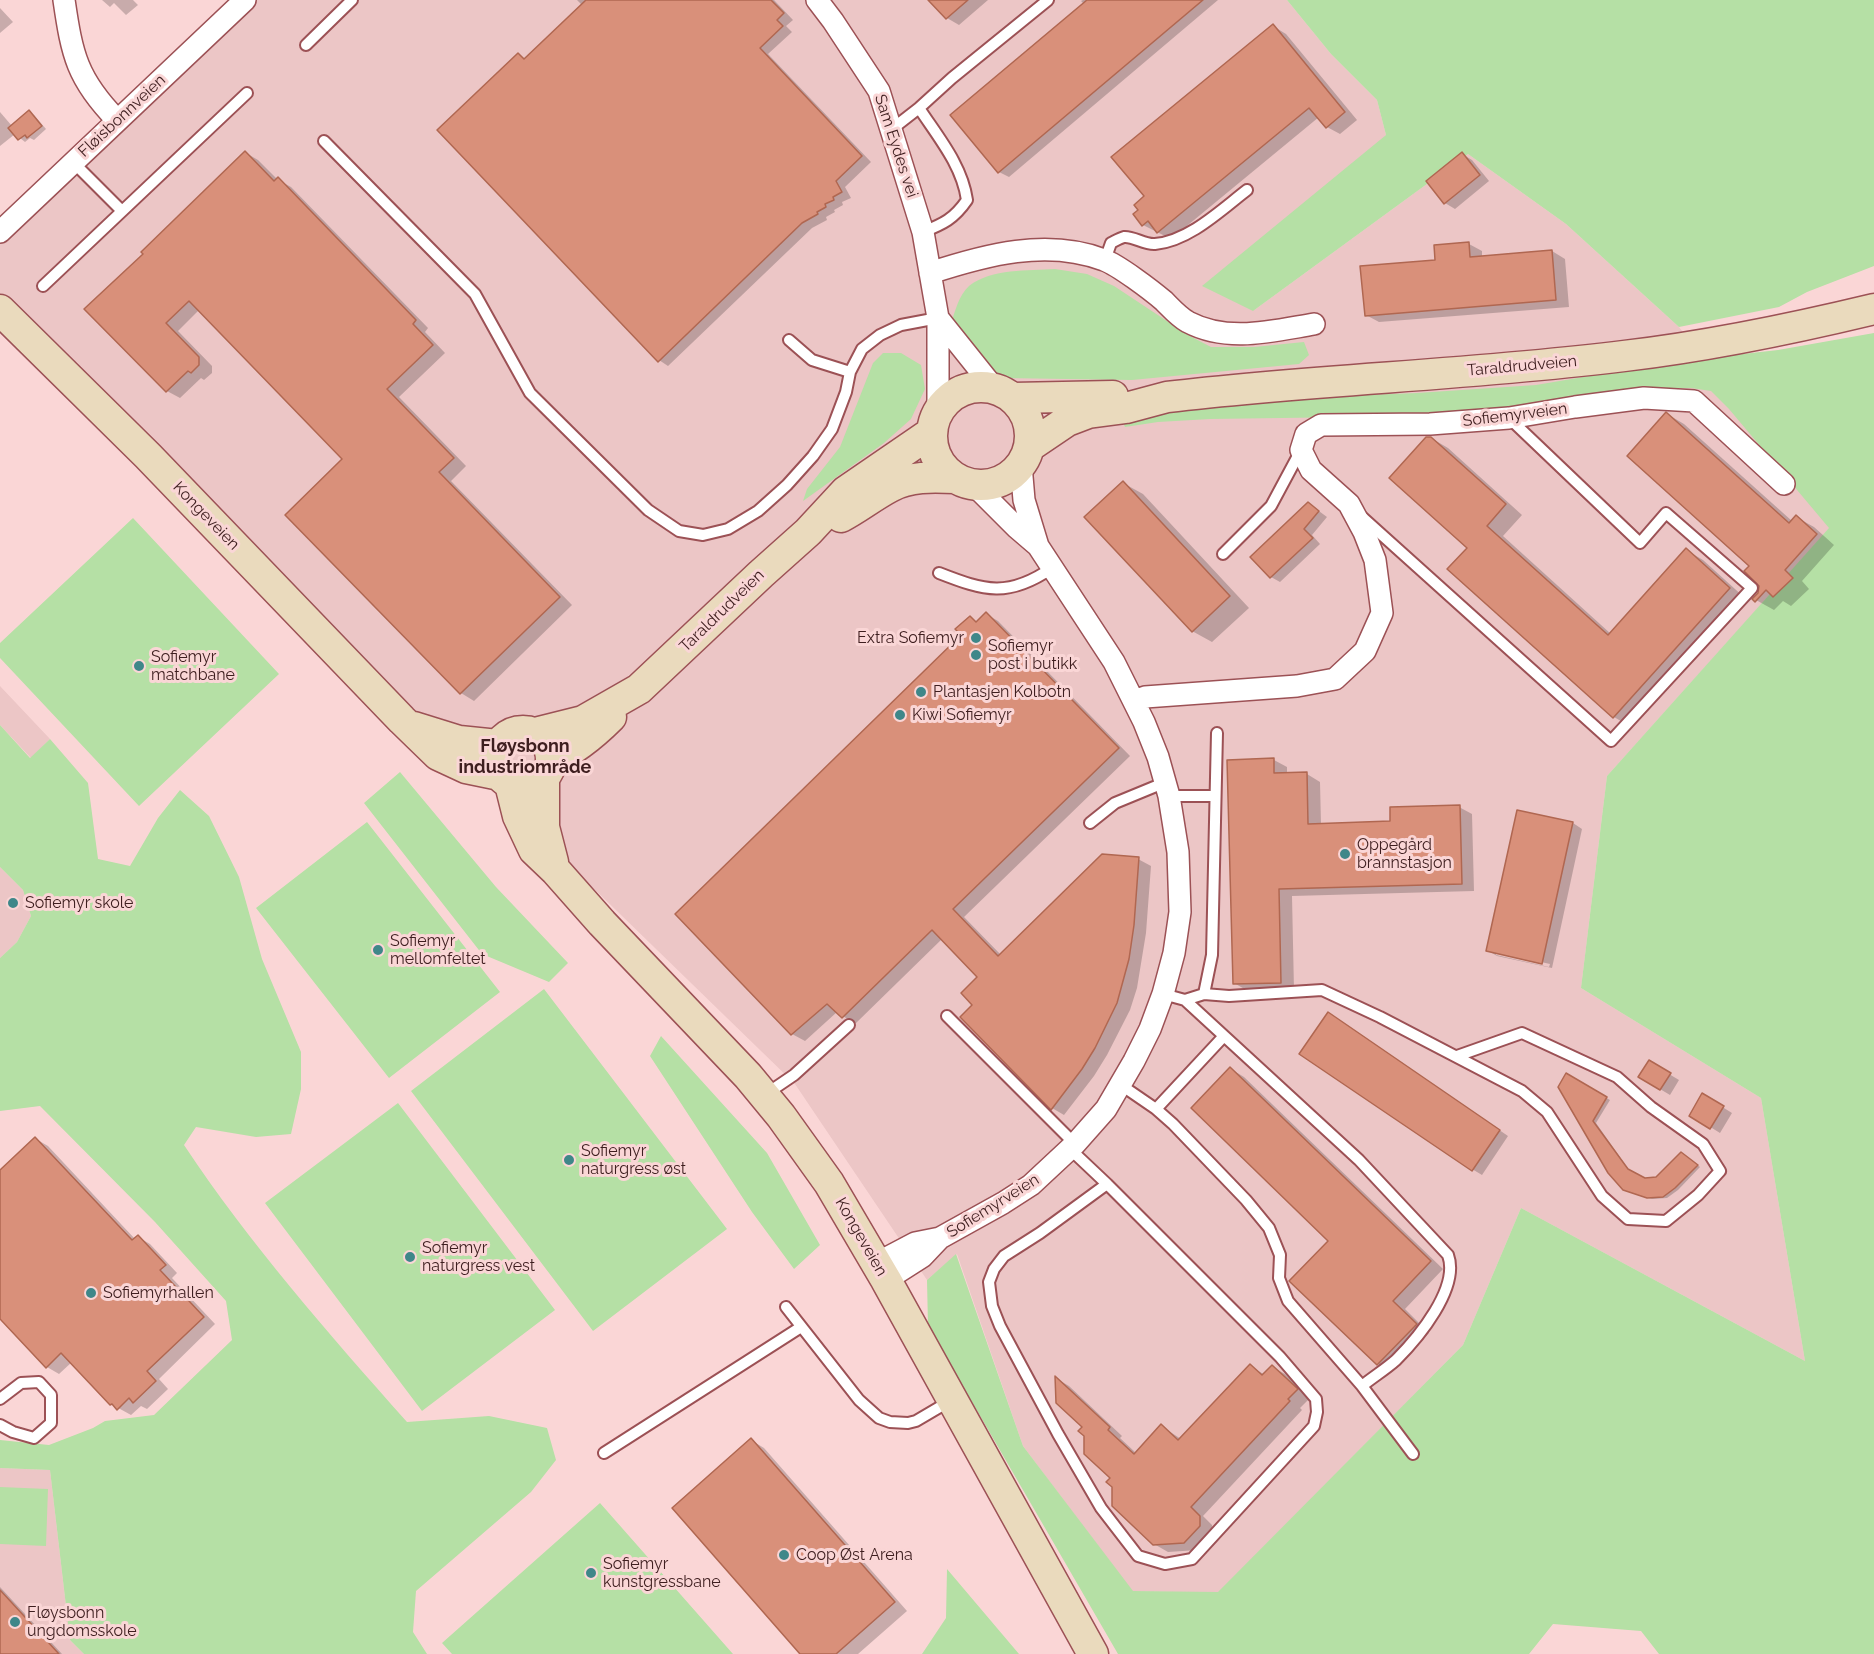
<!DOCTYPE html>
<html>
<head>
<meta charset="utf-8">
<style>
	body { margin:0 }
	canvas { display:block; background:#fad6d6 }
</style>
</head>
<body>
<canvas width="1874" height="1654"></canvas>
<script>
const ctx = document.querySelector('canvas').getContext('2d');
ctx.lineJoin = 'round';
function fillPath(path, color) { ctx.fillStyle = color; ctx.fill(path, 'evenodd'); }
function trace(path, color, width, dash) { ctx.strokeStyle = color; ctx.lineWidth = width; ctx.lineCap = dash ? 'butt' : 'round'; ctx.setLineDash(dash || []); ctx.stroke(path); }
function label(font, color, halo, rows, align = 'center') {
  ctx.font = font + ' Raleway,sans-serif'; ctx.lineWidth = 6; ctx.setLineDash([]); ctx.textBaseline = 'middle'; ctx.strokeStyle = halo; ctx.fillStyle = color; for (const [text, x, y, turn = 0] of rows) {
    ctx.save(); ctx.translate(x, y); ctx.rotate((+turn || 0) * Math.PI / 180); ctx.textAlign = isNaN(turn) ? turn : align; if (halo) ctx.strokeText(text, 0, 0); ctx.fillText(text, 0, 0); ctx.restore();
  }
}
fillPath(new Path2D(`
	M245,0H1287L1331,54L1377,100L1386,135L1253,311L1468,154L1566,224L1679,327L1830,528L1607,776L1581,988L1761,1098L1805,1361L1521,1208L1463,1345L1218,1593L1132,1591L1023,1446L957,1254L927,1280L795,1084L515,812L0,300V226Z
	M0,686L50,739L31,758L0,725Z
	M0,867L23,890L31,916L17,942L0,958Z
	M0,1468L50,1470L70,1640L84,1654H0Z`), '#ecc6c6');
fillPath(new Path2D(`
	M1287,0H1874V266L1807,292L1779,307L1679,327L1566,224L1468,154L1253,311L1202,286L1386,135L1377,100L1331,54Z
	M1055,269L1087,274L1114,286L1188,335L1211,347H1254L1304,342L1309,355L1299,364L1132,380L1001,378L971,364L951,324C955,311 959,295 969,286C992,268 1028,271 1055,269Z
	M1874,333V1654H1659L1641,1631L1553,1624L1529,1654H1118L928,1326L927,1280L956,1254L1023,1446L1133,1591L1218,1592L1463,1345L1521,1208L1805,1361L1761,1098L1581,988L1607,776L1829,528L1729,409L1711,391L1691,388L1636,390L1546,403L1424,416L1210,419L1158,422L1125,427L1121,418L1153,409L1285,398L1417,393L1536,385L1672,362L1778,350Z
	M883,353H901L921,365L925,389L911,419L884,443L803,501L807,489L840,447L873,363Z
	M133,518L279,674L139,806L0,658V643Z
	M0,725L30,758L50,739L88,783L98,859L130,866L158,818L180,790L209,816L239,877L262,959L301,1052V1089L291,1134L256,1137L196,1127L184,1145C249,1243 329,1334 407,1422L489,1416L547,1428L556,1460L531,1492L416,1591L413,1632L427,1654H84L70,1640L50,1470L0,1468V1440L49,1445L93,1428L105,1421L154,1415L232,1340L226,1301L155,1222L40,1106L0,1111V958L17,942L31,916L23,890L0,867Z
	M400,772L496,887L568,963L549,982L482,954L364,803Z
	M367,822L500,992L389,1078L256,908Z
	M544,989L727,1229L593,1331L411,1091Z
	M661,1036L767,1153L820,1245L794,1269L752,1212L650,1056Z
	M398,1103L555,1310L422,1411L265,1203Z
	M0,1487L48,1489L46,1546L0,1544Z
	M600,1503L733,1654H452L442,1643Z
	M947,1569L1019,1654H922L946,1618Z`), '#b5e0a5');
fillPath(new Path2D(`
	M102,0H133L138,5L126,15L114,3L110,7Z
	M577,0H774L793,20L786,26L792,32L768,54L871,162L845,187L851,198L842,202L843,205L834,210L835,212L826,217L827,220L812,228L668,366L659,360L518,55L526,59L582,5Z
	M931,0H988L959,25L947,18Z
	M1083,0H1218L1009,177L999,172L1084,4L1081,1Z
	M0,8L13,22L0,33Z
	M1273,26L1286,34L1357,120L1340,134L1327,127L1319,117L1171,239L1143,225L1140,210Z
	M0,112L12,126L29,112L34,115L46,129L34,140L30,138L25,142L15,134L0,146Z
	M246,153L258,160L278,180L291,187L428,328L425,332L445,353L399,397L466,466L451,481L572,605L474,701L461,693L288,515L345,459L199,310L178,331L212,366V373L204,380L201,378L180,398L167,391L145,254Z
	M1462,154L1472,160L1489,181L1455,209L1445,203L1428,182Z
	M1469,244L1482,251V257L1552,251L1565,259L1569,307L1379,322L1366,315Z
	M1667,414L1684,424L1792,521L1796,517L1814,527L1834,545L1802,581L1809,589L1791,606L1783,601L1774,610L1756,600L1761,586L1751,566Z
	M1431,438L1448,448L1522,515L1503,536L1611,634L1686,550L1703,560L1746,599L1631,727L1614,717L1469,547Z
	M1123,483L1143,494L1249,608L1212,642L1192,631Z
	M1308,503L1327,517L1312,535L1320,544L1280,582L1271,577Z
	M986,614L998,621L1130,756L964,917L1001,955L1138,859L1151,866L1146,933L1137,988L1130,1010L1107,1055L1094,1076L1064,1115L1052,1108L975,1005L979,977L942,939L855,1024L837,1012L805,1041L792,1034L970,617L977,622Z
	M1274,760L1287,767V775L1307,774L1320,782L1321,825L1392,823L1459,807L1472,814L1474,891L1292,896L1294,990L1248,991L1234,983Z
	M1573,823L1582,829L1552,968L1497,956L1487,950ZM1496,952L1550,964L1549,967L1496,955Z
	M1338,1020L1508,1136L1482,1175L1472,1169Z
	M1649,1062L1679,1080L1670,1095L1640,1077Z
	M1231,1069L1244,1077L1443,1269L1405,1309L1429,1333L1391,1372L1378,1364L1292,1281L1330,1241Z
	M1567,1075L1610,1100L1596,1123L1631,1173L1644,1180L1657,1178L1685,1156L1700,1167L1678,1190L1667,1198L1652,1199L1628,1191Z
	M1703,1095L1732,1113L1720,1133L1691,1115Z
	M36,1139L48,1146L135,1239L138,1237L150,1244L177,1273L172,1278L215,1324L159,1379L168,1389L147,1409L141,1406L131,1415L111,1404L72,1362L59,1374L47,1367L0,1317V1171Z
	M1250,1366L1265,1375L1272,1367L1285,1374L1310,1398L1300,1408L1302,1410L1203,1516L1212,1525L1213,1534L1198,1550L1168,1552L1154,1544L1112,1478L1057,1379L1069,1386L1122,1436L1120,1438L1136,1453L1161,1426L1181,1439Z
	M751,1440L764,1448L907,1611L858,1654H802Z
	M0,1587L62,1654H0Z`), '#0003');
const building = new Path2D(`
	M586,0H771L784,13L777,20L783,26L760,48L862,156L836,181L842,192L833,197L834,200L825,204L826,207L817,212L818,214L802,223L658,362L437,130L518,53L524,59Z
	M928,0H968L946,19Z
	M1087,0H1203L998,173L950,115Z
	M1273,24L1345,112L1326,128L1309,108L1157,233L1148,221L1142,226L1133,214L1138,210L1134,205L1144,196L1111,157Z
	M29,110L42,126L27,138L25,135L18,140L8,128Z
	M245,151L274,181L278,177L416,320L413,324L433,345L387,389L454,458L439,472L560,597L460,694L285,515L342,459L189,301L166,323L199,357V365L191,373L188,371L166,392L84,309L143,254L141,252Z
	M1462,152L1480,175L1444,204L1426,181Z
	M1469,242L1470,257L1552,250L1556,300L1365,316L1360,266L1435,260L1434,245Z
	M1666,412L1789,523L1796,515L1817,534L1785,570L1793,578L1773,597L1766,590L1755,602L1752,599L1758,593L1759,586L1744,571L1749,566L1627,456Z
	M1426,437H1431L1506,504L1487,526L1608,635L1686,548L1730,588L1613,718L1447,569L1467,548L1389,478Z
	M1123,481L1230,596L1192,632L1084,517Z
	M1308,502L1319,511L1304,529L1313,538L1270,578L1250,557Z
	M986,612L1119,748L953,909L998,956L1102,854L1139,857L1134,925L1129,959L1117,1003L1095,1048L1082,1069L1051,1110L960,1017L972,1005L961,993L977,977L932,930L842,1018L827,1004L791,1035L675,914L961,635L955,629L970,616L976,622Z
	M1274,758V773L1307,772L1308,824L1390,821V807L1460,805L1462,884L1279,889L1281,983L1233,984L1227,760Z
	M1517,810L1573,822L1542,964L1486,951Z
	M1328,1012L1500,1130L1472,1171L1299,1054Z
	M1649,1060L1671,1073L1660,1090L1638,1077Z
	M1230,1067L1431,1261L1393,1301L1417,1324L1377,1365L1289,1281L1328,1241L1191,1108Z
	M1566,1073L1607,1097L1593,1121L1628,1169L1645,1178L1656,1177L1681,1152L1698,1165L1675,1188L1663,1197L1647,1198L1623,1190L1608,1173L1558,1087Z
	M1702,1093L1724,1106L1710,1129L1689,1116Z
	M35,1137L132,1240L138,1235L166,1265L160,1270L204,1317L147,1371L156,1381L133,1403L129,1398L117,1410L112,1404L110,1405L61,1353L46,1368L0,1319V1170Z
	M1250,1364L1262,1375L1272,1365L1298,1389L1288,1399L1290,1401L1191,1507L1200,1516V1526L1184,1543L1153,1545L1112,1506V1487L1106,1482L1110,1478L1084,1454V1436L1078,1431L1082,1427L1056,1403L1055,1376L1110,1427L1108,1430L1134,1454L1161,1424L1178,1440Z
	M751,1438L895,1602L836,1654H800L672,1508Z
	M0,1590L59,1654H0Z`);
fillPath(building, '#d9907a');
trace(building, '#b06751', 1.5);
const lane = new Path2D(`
	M306,45L352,0
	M919,108C938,137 962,165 967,200C954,219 943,224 923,232
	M892,129L919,108L952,78L1048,0
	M324,141L475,294L530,393L648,510L679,531L703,535L728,529L758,511L787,485L813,456L832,429L846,392L850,372L862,349L880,335L901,325L938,318
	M73,162L122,211
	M1105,260L1111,243C1115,241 1120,238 1124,237C1133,236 1145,245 1155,244C1189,241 1221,210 1247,190
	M43,286L247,93
	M789,340L812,360L850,372
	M1362,517L1611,741L1752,588L1666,513L1640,543L1509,418
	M1223,554L1271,506L1301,450
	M939,573C985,591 1008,598 1052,568
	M1169,796H1215
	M1090,823L1115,803L1166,782
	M1163,994L1185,1000L1204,994L1229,996L1322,990L1380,1017L1522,1091L1547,1112L1602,1196L1628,1219L1666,1221L1698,1195L1720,1171L1703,1144L1651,1107L1617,1077L1522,1033L1457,1056
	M1204,994L1212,955L1217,733
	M1185,1000L1359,1160L1448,1255C1460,1288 1418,1338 1396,1360C1386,1369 1373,1377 1362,1386
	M947,1016L1075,1144
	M1121,1085L1156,1109L1173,1124L1246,1200L1269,1228L1280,1255L1279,1278L1288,1301L1362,1386L1413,1454
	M766,1094L794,1075L849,1025
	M1156,1109L1224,1036
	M1070,1149L1107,1184L1040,1233L1004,1256L994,1269L989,1282L992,1306L1000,1326L1058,1434L1101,1508L1138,1556L1165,1564L1192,1559L1314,1426L1317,1412L1316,1399L1280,1357L1107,1184
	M786,1307L859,1400L879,1418L890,1422L908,1423L916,1421L950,1401
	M0,1399L21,1383L39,1382L51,1395V1423L34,1438L13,1432L0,1425
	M604,1453L801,1327`);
const street = new Path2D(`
	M64,0C72,55 77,79 117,120
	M817,0L833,21L879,91L923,232L938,318V411
	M0,232L245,0
	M930,273C985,255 1047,238 1104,260C1118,265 1151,290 1164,301C1171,308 1179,317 1188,322C1228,343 1272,331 1314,324
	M938,318L994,388
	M974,485L1017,528L1038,546
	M1134,701L1145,697L1297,686L1335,679L1365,651L1382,613L1375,560L1364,532L1349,504L1311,470L1301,450L1306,434L1321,425L1430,424L1509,418L1575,407L1644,398L1694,401L1784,484
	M877,1263L915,1243L940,1238
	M886,1280L922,1257L940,1238L1003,1203L1031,1185L1075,1144L1106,1109L1134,1061L1150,1029L1163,994L1174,953L1180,912L1178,852L1169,796L1158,757L1144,722L1114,662L1038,546L1024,500L1021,465`);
const secondary = new Path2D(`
	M0,310L148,456L402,720L438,755L466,768L500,775
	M932 436a49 49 0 1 1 98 0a49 49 0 1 1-98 0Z
	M1013,398L1113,396
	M1030,446L1067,421L1088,413L1126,408L1167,397C1319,379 1472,375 1624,356C1709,346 1791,329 1874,309
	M841,517C858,508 873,496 890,487C909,476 933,477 955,478
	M414,727L459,741L498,745
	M495 759a28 28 0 1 1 56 0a28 28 0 1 1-56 0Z
	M535,733L583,721L639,689L761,574L808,532L846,491L932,432
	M551,761C575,750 593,735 611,717
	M544,779V827L553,862
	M510,784L518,816L534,850L556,871L602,923L748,1076L781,1116L829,1183L886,1280L1093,1654`);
trace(lane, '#9c5155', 14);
trace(street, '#9c5155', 24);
trace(secondary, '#9c5155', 33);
trace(lane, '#fff', 10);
trace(street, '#fff', 21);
trace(secondary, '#eadabd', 30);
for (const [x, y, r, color] of [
	[976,638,6,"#3f8789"],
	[976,655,6,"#3f8789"],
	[139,666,6,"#3f8789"],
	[921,692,6,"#3f8789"],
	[900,715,6,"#3f8789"],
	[1345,854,6,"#3f8789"],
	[13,903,6,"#3f8789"],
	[378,950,6,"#3f8789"],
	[569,1160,6,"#3f8789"],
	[410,1257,6,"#3f8789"],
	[91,1293,6,"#3f8789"],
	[784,1555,6,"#3f8789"],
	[591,1573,6,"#3f8789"],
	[15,1622,6,"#3f8789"]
]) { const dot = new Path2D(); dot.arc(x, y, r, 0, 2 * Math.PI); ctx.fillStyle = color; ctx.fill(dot); trace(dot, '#fad6d6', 2); }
label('16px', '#3e1e1f', '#fad6d6', [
	["Fløisbonnveien",122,116,-43],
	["Sam Eydes vei",896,146,72],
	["Taraldrudveien",1522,366,-5],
	["Sofiemyrveien",1515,415,-7],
	["Kongeveien",206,516,46],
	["Taraldrudveien",722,611,-44],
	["Sofiemyrveien",993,1206,-32],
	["Kongeveien",861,1237,60]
]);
label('16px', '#3e1e1f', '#fad6d6', [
	["Extra Sofiemyr",964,638,"right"],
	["Sofiemyr",988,646],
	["post i butikk",988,664],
	["Sofiemyr",151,657],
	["matchbane",151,675],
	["Plantasjen Kolbotn",933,692],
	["Kiwi Sofiemyr",912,715],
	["Oppegård",1357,845],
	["brannstasjon",1357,863],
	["Sofiemyr skole",25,903],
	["Sofiemyr",390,941],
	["mellomfeltet",390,959],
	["Sofiemyr",581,1151],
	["naturgress øst",581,1169],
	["Sofiemyr",422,1248],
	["naturgress vest",422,1266],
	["Sofiemyrhallen",103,1293],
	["Coop Øst Arena",796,1555],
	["Sofiemyr",603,1564],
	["kunstgressbane",603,1582],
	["Fløysbonn",27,1613],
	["ungdomsskole",27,1631]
], 'left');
label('bold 18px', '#3e1e1f', '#fad6d6', [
	["Fløysbonn",525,747],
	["industriområde",525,768]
]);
</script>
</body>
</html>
